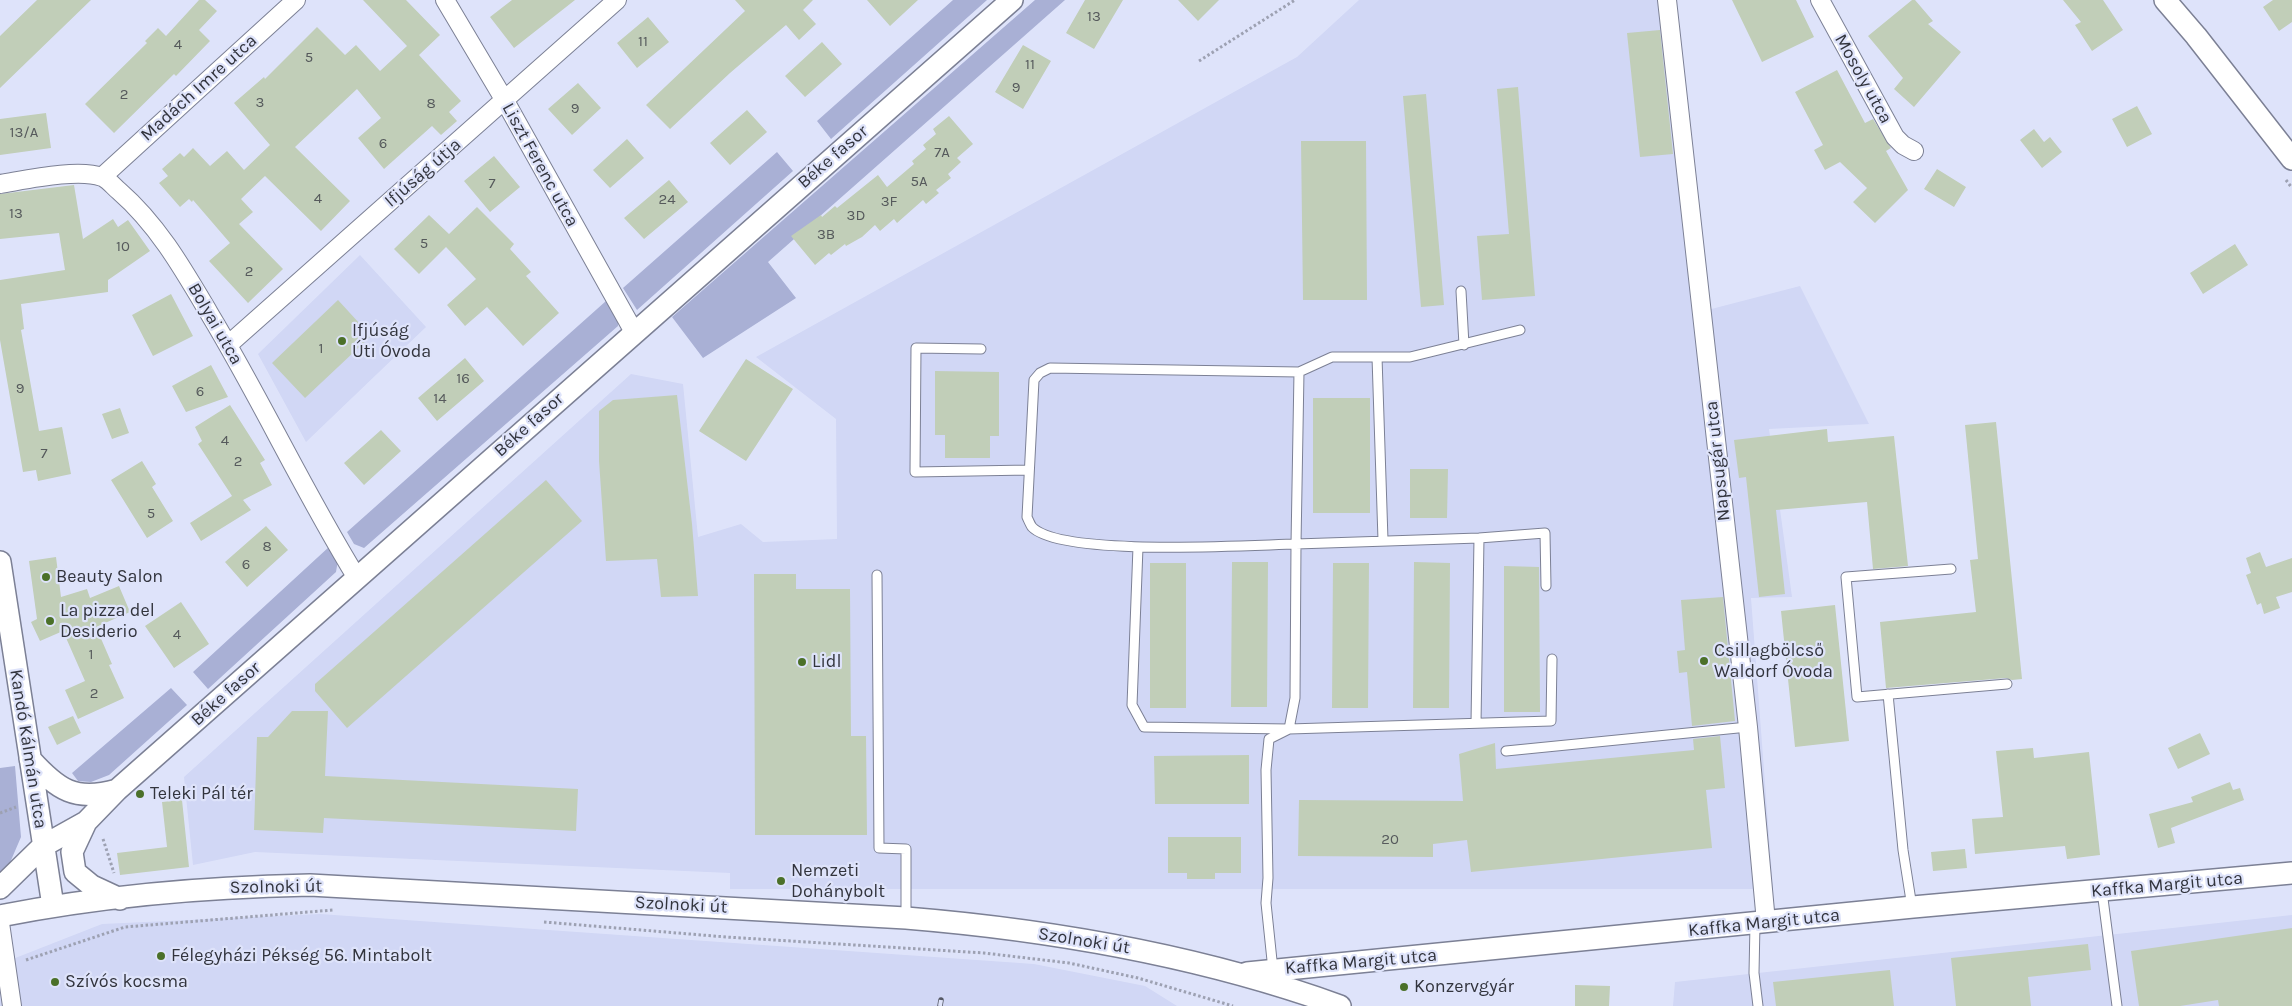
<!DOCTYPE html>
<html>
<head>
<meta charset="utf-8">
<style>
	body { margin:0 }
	canvas { display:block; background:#dee3fa }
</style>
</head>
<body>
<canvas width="2292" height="1006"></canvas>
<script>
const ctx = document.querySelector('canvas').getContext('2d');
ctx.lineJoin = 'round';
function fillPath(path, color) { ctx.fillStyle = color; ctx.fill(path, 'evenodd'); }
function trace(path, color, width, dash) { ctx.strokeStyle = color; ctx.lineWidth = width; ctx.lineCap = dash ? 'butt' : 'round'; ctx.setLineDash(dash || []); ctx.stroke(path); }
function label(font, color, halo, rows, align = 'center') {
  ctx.font = font + ' Karla,sans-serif'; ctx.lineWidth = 4.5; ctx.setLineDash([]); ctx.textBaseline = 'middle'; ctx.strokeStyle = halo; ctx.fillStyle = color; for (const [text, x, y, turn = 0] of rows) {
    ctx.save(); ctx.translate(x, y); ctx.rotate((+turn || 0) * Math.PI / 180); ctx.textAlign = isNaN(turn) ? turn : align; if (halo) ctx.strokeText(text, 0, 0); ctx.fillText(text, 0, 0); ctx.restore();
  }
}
fillPath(new Path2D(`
	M1359,0H1666L1696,313L1800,286L1869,424L1769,429L1792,597L1751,598L1773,889H730V873L255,852L193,865L184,777L631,374L683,384L698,537L741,524L763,542L837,539L836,419L756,357L1297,57Z
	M360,255L426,327L306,442L258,354Z
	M320,914L1034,964L1145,986L1177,1006H0V964L102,924Z
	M2292,915V1006H1673L1675,982Z`), '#d1d7f5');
fillPath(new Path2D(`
	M953,0H987L831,139L817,121Z
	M1035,0H1065L768,262L796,298L703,358L672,317Z
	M777,152L793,171L637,310L623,288Z
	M606,301L618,318V326L364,548L354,544L347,532Z
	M330,546L338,560L336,572L208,689L193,672Z
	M171,688L187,705L109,775L91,782L78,781L72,773Z
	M15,766L21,837L9,865L0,872V768Z`), '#a9b0d5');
fillPath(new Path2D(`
	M37,0H91L0,88V36Z
	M199,0H205L217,11L199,30L210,41L176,76L174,74L114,133L85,104L147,43L145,41L158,28L166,36Z
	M363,0H406L440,35L419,55L461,101L449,112L457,121L441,135L432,126L384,169L358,138L381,118L357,89L295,147L350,201L321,231L265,176L241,199L253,212L239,224L283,269L248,303L209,261L230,243L193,200L192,202L189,199L180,207L159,183L168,176L162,169L180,153L184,157L193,148L210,166L227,151L244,170L270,145L234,103L264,77L265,79L317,27L345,55L356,45L380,71L407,46Z
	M512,0H575L514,48L490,17Z
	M735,0H813L803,10L816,24L799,40L786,25L730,73L670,129L646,105L745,11Z
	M867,0H918L890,26Z
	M1085,0H1123L1094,49L1066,33Z
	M1178,0H1219L1198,21Z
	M1732,0H1796L1814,37L1762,62Z
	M1912,0H1915L1933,21L1928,24L1961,52L1914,107L1894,89L1903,78L1868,36Z
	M2063,0H2103L2123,30L2092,51L2075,25L2081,22Z
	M2273,0H2292V22L2279,31L2263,7Z
	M648,17L669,42L637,68L617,43Z
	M1660,30L1673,154L1640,157L1627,33Z
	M822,42L842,64L805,97L785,76Z
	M1023,45L1051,61L1023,109L995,92Z
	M1837,70L1865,123L1873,119L1891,148L1886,151L1908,190L1875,223L1853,202L1867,188L1840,162L1825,170L1814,150L1823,145L1795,92Z
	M578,83L601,108L572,135L548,109Z
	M1518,87L1535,296L1482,300L1477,236L1509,234L1497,89Z
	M1426,94L1444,305L1421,307L1403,96Z
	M2137,106L2152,134L2127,147L2112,119Z
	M747,110L767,132L730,165L710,143Z
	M46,113L51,148L0,155V119Z
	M949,116L973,144L957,158L961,162L948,174L951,178L936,190L939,193L926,204L923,200L897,223L894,219L880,231L875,225L862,237L846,246L845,244L831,255L829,253L815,265L791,236L821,215L822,217L835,206L837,208L878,175L887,187L914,164L912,161L926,149L923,145L936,134L933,129Z
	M2034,129L2044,142L2050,137L2062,152L2042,168L2020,140Z
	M627,139L644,158L610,188L593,170Z
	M1301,141H1366L1367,300H1303Z
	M494,156L520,187L490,212L464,181Z
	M1937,169L1966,187L1954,207L1924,189Z
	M669,180L688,202L644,239L624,218Z
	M74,185L83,239L113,219L118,227L128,220L150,251L108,280V292L21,304L24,329L21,330L39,431L62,427L71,474L38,481L36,470L23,472L0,340V280L65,270L59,233L0,239V194Z
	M477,207L514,244L510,249L531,272L526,276L559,313L523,346L487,307L465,326L447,305L476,279L446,247L419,274L394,249L429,215L449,234Z
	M2235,244L2248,265L2203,294L2190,273Z
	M171,294L193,336L153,356L132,315Z
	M338,300L371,336L305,398L272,363Z
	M465,358L484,381L437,421L418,398Z
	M746,359L793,389L746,461L699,431Z
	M211,365L228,397L186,412L172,386Z
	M935,371L999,372V436H990V458H945V435H935Z
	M677,395L692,524L698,596L661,597L657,559L606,561L599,461V411L613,400Z
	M1313,398H1370V513H1313Z
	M230,405L265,460L260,463L272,485L243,500L251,510L201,541L190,523L232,496L198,444L202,441L195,427Z
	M120,408L129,433L112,439L102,414Z
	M1996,422L2022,679L2012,680L2006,678L1886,688L1880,622L1976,612L1970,560L1978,559L1965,425Z
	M1827,429L1828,442L1894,436L1908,566L1873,569L1867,502L1776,510L1785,594L1759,597L1746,477L1739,478L1734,440Z
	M381,430L401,451L364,485L344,463Z
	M142,461L156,484L152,487L173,521L147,538L111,480Z
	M1410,469H1448L1447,518H1410Z
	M546,480L582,521L347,728L315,691V684Z
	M266,526L288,550L247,587L225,562Z
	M2260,552L2266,567L2292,558V592L2276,597L2280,608L2264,614L2261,603L2257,605L2246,575L2251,573L2246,558Z
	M56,557L61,597L87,589L90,598L119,586L130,612L96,627L112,664L109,665L124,698L78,719L65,690L85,681L63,631L40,641L31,622L37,619L29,561Z
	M1232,562H1268L1267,707H1231Z
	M1414,562L1450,563L1449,708H1413Z
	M1150,563H1186V708H1150Z
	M1333,563H1369L1368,708H1332Z
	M1504,566L1539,567L1540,712H1504Z
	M754,574H796V589H850L851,736H866L867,835H755Z
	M1723,597L1735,721L1692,726L1687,672L1679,673L1677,651L1685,650L1681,600Z
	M181,602L209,644L174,668L145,626Z
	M1835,605L1849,741L1795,747L1781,611Z
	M292,711H328L325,776L578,789L576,831L324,818L323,833L254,830L257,737H268Z
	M73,716L81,733L57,745L48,727Z
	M2200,733L2210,754L2178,769L2168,748Z
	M1720,736L1725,788L1706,790L1712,848L1471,872L1467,840L1433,844V857L1298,856L1299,800L1463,801L1459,754L1495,743L1496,769L1694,750L1693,739Z
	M2033,748L2034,758L2089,752L2100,855L2067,859L2065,846L1975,854L1972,819L2003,817L1996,751Z
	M1249,755V804H1155L1154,756Z
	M2230,782L2233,790L2240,788L2244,800L2171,828L2175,843L2158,848L2149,814L2193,802L2191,797Z
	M182,800L189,867L120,875L117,853L167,847L162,802Z
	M1168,837H1241V873H1215V879H1187V873H1168Z
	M1965,849L1967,868L1933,871L1931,852Z
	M2292,928V1006H2219L2218,1000L2180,1006H2139L2131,951Z
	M2088,944L2091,970L2028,977L2031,1006H1956L1951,958Z
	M1890,970L1894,1006H1776L1773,982Z
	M1575,985L1610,986L1609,1006H1575Z`), '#c1ceb8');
const service = new Path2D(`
	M1461,291L1464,345
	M981,349L916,348L915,472L1029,470
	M1377,357L1383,540
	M1299,372L1332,357H1410L1520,330
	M1138,547L1132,705L1144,727L1289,729L1551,721L1552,659
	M1951,569L1846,577L1857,697L2007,684
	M877,575L879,848L906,849V918
	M1888,694L1903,850L1912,907
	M1476,723L1479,538
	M1506,751L1748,727
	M2102,891L2117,1006
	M1755,924L1754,973L1758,1006
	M1273,970L1266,903L1268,878L1266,770L1269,739L1289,729L1295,698L1296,544C1249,545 1061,557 1032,527C1030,524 1028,519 1027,517L1034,380L1040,373L1050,368L1299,372L1296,544L1479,538L1545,533L1546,586`);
const minor = new Path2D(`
	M445,0L505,101L634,332
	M1667,0L1748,727L1766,922
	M1820,0L1895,137L1903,145L1914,151
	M102,177L296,0
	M0,184C25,180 78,168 102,177C108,179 114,187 119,191C158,225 183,269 209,313C261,399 304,492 357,578
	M228,345L617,0
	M0,923L12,1006`);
const tertiary = new Path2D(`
	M2165,0L2196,36L2292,159
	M0,562L53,906
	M30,759C58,790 75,802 117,790
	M86,822L72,852L75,872L92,886L120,899
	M0,888L43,846L86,822L117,790L1012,0
	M0,916C101,896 207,887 310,885L906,918C1052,930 1202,956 1340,1006
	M1247,973L1913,907L2292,873`);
trace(service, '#7c8095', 11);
trace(minor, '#7c8095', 20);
trace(tertiary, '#7c8095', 24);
trace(new Path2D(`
	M1199,61L1295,0
	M2286,180L2292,188
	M0,813L16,807
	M103,839L114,873
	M544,922L726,937L984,953L1069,963L1138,978L1233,1006
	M26,960L125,927L333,910`), '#9da1b2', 3, [2.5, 2.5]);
trace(service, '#fff', 9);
trace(minor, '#fff', 18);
trace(tertiary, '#fff', 21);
const rail = new Path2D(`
	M940,1006L941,1000`);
trace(rail, '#555864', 5.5);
trace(rail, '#dee3fa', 4, [11]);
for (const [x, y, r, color] of [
	[342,341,5,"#4b7029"],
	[46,577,5,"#4b7029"],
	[50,621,5,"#4b7029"],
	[1704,661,5,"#4b7029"],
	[802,662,5,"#4b7029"],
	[140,794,5,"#4b7029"],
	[781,881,5,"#4b7029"],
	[161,956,5,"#4b7029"],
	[55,982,5,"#4b7029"],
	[1404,987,5,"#4b7029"]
]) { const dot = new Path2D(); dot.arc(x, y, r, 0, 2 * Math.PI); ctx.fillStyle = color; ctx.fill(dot); trace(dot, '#dee3fa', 2); }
label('15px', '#565a5c', null, [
	["13",1094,17],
	["11",643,42],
	["4",178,45],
	["5",309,58],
	["11",1030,65],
	["9",1016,88],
	["2",124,95],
	["3",260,103],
	["8",431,104],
	["9",575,109],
	["13/A",24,133],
	["6",383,144],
	["7A",942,153],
	["5A",919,182],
	["7",492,184],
	["4",318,199],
	["24",667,200],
	["3F",889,202],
	["13",16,214],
	["3D",856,216],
	["3B",826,235],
	["5",424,244],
	["10",123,247],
	["2",249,272],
	["1",321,349],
	["16",463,379],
	["9",20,389],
	["6",200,392],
	["14",440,399],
	["4",225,441],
	["7",44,454],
	["2",238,462],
	["5",151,514],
	["8",267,547],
	["6",246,565],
	["4",177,635],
	["1",91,655],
	["2",94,694],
	["20",1390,840]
]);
label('18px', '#32343d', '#dee3fa', [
	["Mosoly utca",1863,79,61],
	["Madách Imre utca",199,88,-42],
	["Béke fasor",833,157,-41],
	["Liszt Ferenc utca",540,165,61],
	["Ifjúság útja",423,173,-41],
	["Bolyai utca",215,324,60],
	["Béke fasor",529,425,-42],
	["Napsugár utca",1718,461,-96],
	["Béke fasor",226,694,-42],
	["Kandó Kálmán utca",28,749,81],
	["Kaffka Margit utca",2167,885,-5],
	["Szolnoki út",276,887,-1],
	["Szolnoki út",681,905,3],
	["Kaffka Margit utca",1764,923,-6],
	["Szolnoki út",1084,941,9],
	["Kaffka Margit utca",1361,962,-5]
]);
label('18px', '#32343d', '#dee3fa', [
	["Ifjúság",352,331],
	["Úti Óvoda",352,352],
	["Beauty Salon",56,577],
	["La pizza del",60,611],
	["Desiderio",60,632],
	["Csillagbölcső",1714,651],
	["Waldorf Óvoda",1714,672],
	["Lidl",812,662],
	["Teleki Pál tér",150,794],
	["Nemzeti",791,871],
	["Dohánybolt",791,892],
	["Félegyházi Pékség 56. Mintabolt",171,956],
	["Szívós kocsma",65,982],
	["Konzervgyár",1414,987]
], 'left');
</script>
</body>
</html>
